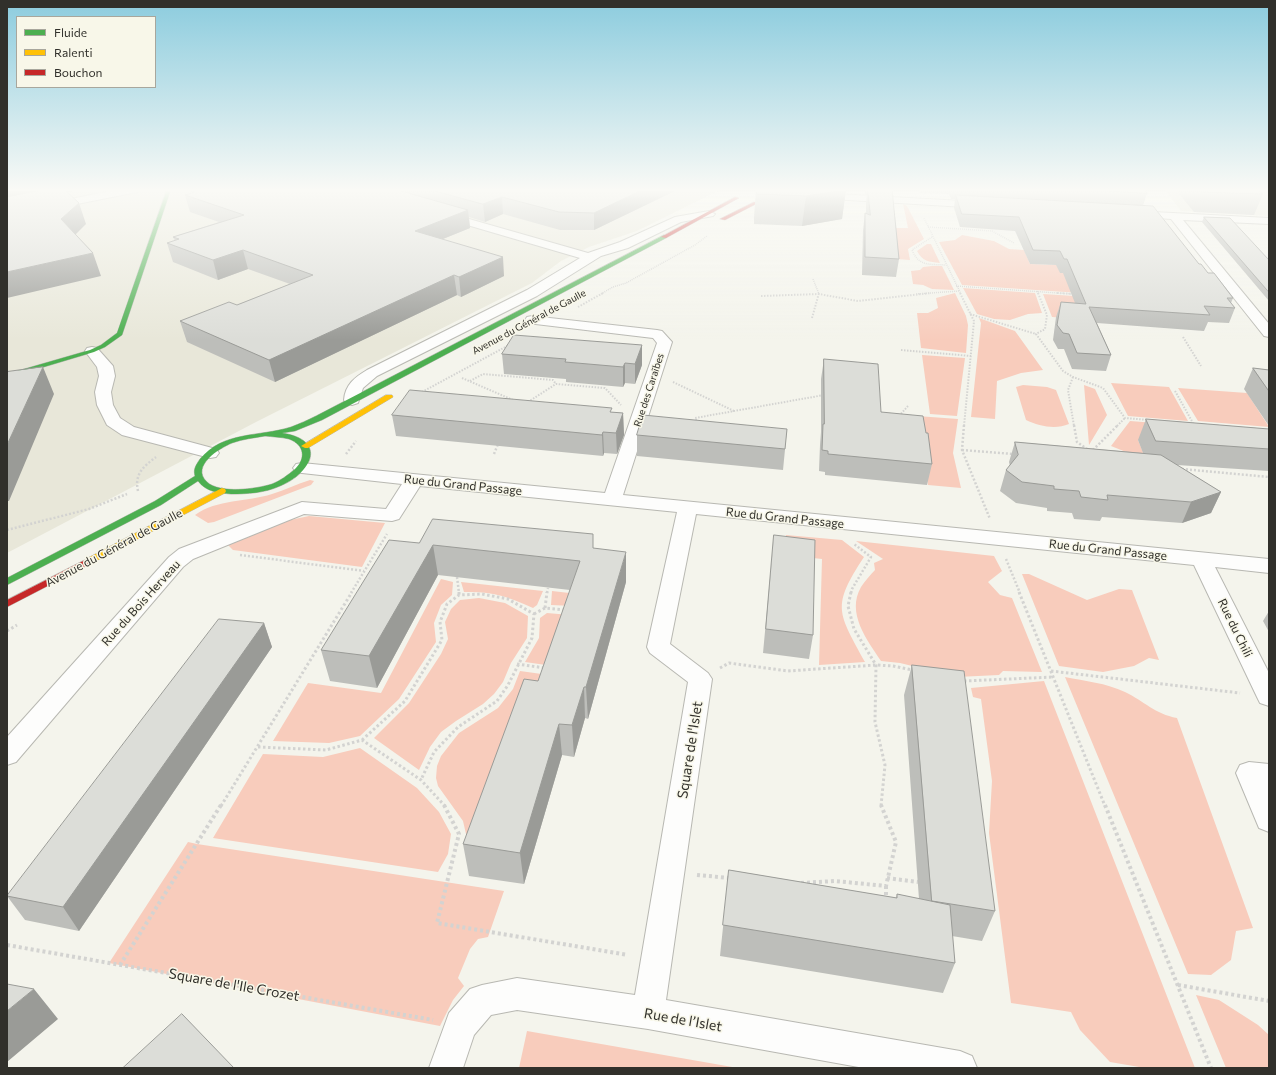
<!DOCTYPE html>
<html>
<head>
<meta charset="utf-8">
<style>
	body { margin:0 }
	#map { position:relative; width:1276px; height:1075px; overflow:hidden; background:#f4f4ec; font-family:Commissioner,sans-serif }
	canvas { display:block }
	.frame { position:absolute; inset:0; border:8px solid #31302b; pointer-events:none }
	.legend { position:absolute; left:16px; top:16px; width:140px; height:72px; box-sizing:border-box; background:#f8f7e9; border:1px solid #a8a79d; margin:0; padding:5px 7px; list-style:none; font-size:12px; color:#31302b }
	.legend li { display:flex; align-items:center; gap:8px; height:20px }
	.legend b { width:20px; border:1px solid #a8a79d }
</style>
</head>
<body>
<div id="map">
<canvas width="1276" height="1075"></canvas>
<div class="frame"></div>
<ul class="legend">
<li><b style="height:5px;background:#4caf50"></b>Fluide</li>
<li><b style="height:5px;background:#ffc107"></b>Ralenti</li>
<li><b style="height:5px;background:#c62828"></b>Bouchon</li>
</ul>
</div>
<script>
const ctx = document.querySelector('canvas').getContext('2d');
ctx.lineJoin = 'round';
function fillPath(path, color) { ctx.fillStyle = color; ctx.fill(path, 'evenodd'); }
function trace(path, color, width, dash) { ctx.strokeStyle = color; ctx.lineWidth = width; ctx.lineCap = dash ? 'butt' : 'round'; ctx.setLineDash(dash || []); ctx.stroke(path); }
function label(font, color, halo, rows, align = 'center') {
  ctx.font = font + ' Commissioner,sans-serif'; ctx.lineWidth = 3; ctx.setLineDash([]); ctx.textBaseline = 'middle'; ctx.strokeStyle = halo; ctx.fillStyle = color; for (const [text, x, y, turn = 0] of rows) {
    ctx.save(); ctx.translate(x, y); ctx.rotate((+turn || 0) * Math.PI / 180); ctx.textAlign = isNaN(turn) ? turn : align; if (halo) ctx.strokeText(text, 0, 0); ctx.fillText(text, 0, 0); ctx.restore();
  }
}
fillPath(new Path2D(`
	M7,189H722L637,231L589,247L561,261L532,283L256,422L7,553Z
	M1164,189H1269V216L1181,211Z`), '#e8e7d9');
fillPath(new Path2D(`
	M903,204L907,206L924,239L908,249L910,260L896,259L894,228H908Z
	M962,235L994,241L1009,249L1024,250L1030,264L1056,265L1113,276L1124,296L962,285L939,242L955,240Z
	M927,244H931L940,263C929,262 922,261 917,251Z
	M932,266H942L954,290L932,289L923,285L913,284L911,271L920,270L923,267Z
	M963,288L1035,293L1042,313L1028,314L1010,320L994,319L977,314Z
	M955,293L966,316L968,325L966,353L921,348L917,313H928L938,308L936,298Z
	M1043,294L1185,303L1081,319L1052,317Z
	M979,318L1015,331L1043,370L1021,373L997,381L995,419L971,417L981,323Z
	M922,355L965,358L957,416L930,414Z
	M1111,383L1169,387L1188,421L1128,416Z
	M1023,385L1047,387L1056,390L1069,424C1055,430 1039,426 1026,420L1016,387Z
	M1084,385L1095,389L1107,415L1089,445Z
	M1178,388L1247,393L1269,427L1198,421Z
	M917,416L958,419L953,453L961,488L928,485Z
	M1130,421L1269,432L1138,440L1146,460L1111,446Z
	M310,480L314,481L311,485L303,488L214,522L208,523L195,515C217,499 247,502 272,494C285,490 297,484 310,480Z
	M309,516L385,523L362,567L233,550L228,545L290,520Z
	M786,535L842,540L864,557C831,607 838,612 865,662L819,665L822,559L785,555Z
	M856,541L994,556L1002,571L988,582L1000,595L1012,598L1042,672L1003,671L999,675L957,677L900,663L881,661C867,640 846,613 861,587C865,581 870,575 875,570L874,563L883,559Z
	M1022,574H1029L1087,600L1119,589L1132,590L1159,660L1149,658L1134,666L1103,672L1059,666Z
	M441,579L453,582L452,595L441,605L434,623L436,642L399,699L360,736L329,743L273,741L308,683L381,693Z
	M461,582L543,591L537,605L533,608C507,596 492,591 464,592Z
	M552,591L578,594L573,606L551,605Z
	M479,598L505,603L528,616L527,638L511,663L503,682L494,694L483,704L456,721L441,732L430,747L419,770L374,738L409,703L441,654L448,639L445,622L451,609L460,600Z
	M547,613L570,615L553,666L525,662L539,638L540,618Z
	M520,671L549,675L475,843L466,834L463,821L438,786L436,778L437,766L441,756L459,733L498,708L513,689Z
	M1065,677C1085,681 1106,683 1125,692C1144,701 1155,714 1177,718L1253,928L1236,931L1231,960L1211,975L1188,974Z
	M1044,681L1195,1068H1145L1110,1062L1080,1030L1071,1012L1011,1003L989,833L992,781L981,699L973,697L971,688Z
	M360,748L417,788L439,812L451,834L448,854L438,872L213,838L263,754L323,757Z
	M188,842L197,844L504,891L488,937L478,939L470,949L458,978L464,986L453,1000L440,1026L109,963Z
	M1196,995L1219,1000L1258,1025L1269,1035V1068H1226Z
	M527,1031L738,1068H519Z`), '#f8ccbc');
const street = new Path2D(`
	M120,189H142L137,192L7,218V212Z
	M818,193L982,202L987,205L982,208L814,198L813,196L814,194Z
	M709,211L715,214L713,216L681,222L628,248L601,256L537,296L377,376L363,388L358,403L352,405L346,403L344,400C345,385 355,377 367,370L527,290L580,258L440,217L438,215L440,213H448L588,253L620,242L675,217Z
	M1134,211L1269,218V224L1183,220L1269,324V337L1264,336L1171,219L1130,216L1128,214Z
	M532,316L657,330L662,331L672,342L623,495L1269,559V573L1215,567L1269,673V706L1260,703L1257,697L1194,565L696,514L670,644L708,673L712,679L666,1000L960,1051L972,1056L977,1068H864L648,1029L517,1010L491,1015L474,1035L463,1068H429L449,1013L470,989L482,985L517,978L635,995L688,682L650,653L647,647L677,512L420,486L399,519L392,521L304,514L193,559L183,567L16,762L7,765V737L169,557L179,549L302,502L386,509L402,484L302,473L296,472L293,468L296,464L302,463L605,493L657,343L653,338L527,323L525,320L527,317Z
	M92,347L97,348L113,366L115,376L111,392L113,405L120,418L134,427L216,449L219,453L216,457L210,458L122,435L107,425L97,405L95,392L99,376L97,367L85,351L87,348Z
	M1249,762L1269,764V786H1268L1269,832L1259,828L1236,773L1240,765Z`);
const fast = new Path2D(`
	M167,189H171L122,335L105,347L94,352L7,378V374L90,350L101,345L117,333Z
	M664,235L667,237L666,238L322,420L295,431L282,433C328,440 312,473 280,486C265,493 247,494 231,494C219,493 206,492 198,481L161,505L7,585V578L155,501L195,476C193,469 196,465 200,459C223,431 259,437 291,427C299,424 308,420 316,416ZM265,436C273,437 281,437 289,439C305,445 306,459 295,469C288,475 280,481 272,484C256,489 220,494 207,482C190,466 220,448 232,443C243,439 254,438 265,436Z`);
const slow = new Path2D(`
	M386,395H392L393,397L308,448H305L301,446Z
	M222,488L225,489L226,491L225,493L94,562L91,563L86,560L88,558Z`);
const jam = new Path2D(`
	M735,197L739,198L666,238L661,237Z
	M754,202L758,203L725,220L720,219Z
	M91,557L96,560L94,562L7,607V600Z`);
trace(street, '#b8b8b2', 2);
trace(fast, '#b8b8b2', 1);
trace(slow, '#b8b8b2', 1);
trace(jam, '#b8b8b2', 1);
trace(new Path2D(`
	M1172,189L1181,200
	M924,218L961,294
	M928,227L992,231L1014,243
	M932,237L912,250C919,267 930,264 946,265
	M813,279L819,294
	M956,286L1072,294
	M1037,291L1038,294
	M601,294L613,287L626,283L695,245L707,236
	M916,294L959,291`), '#d3d3d1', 1.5, [1, 1]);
trace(new Path2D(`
	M960,293L974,321L964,426
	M1038,293L1047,315L1045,329L1036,334L1063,371L1073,377L1103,388L1125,418L1148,420
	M1057,293L1074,294
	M761,296L819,294L858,301L931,293
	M578,307L603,293
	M970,314L1036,334
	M812,318L819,293
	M1183,337L1201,366
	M901,350L971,356
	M1073,377L1068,390L1074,426
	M462,378L513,400
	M470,381L483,374L553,380L556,384
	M673,382L734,411
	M1175,391L1193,423
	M422,392L509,345
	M528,402L556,384L605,388L621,405
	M899,416L908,406
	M698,423L695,418L824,395
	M1117,426L1125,418`), '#d3d3d1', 2, [1.5, 1.5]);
trace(new Path2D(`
	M964,425L962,450L990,519
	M1074,425L1077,442L1087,449
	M962,450L1013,454
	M1093,450L1118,425
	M346,454L356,441
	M494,454L498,444
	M1182,469L1269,477
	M138,491C134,474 144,466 156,457
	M7,530L89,509L127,494
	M240,555L364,571
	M1006,559L1020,593
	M457,577L459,593
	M351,593L387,534
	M547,593L548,588
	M851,593L852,589L871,557L854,544`), '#d3d3d1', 2.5, [2, 2]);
trace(new Path2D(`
	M459,592V595
	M851,592L848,606L854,629L876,665L875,722L885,765L881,806
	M1019,592L1105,806
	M545,608L547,592
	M534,614L545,608L566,610
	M7,631L17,625
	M517,664L545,668
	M720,668L729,663L788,671L876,665L893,666L912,670
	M1051,671L1240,693
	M964,681L1054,677
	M362,740L405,701L442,640L440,622L447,604L459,595L482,594L508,599L534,614L532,638L508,685L497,701L458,727L434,752L421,780
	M258,747L326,750L362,740L421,780L445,806
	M221,806L352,592`), '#d3d3d1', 3, [2.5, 2.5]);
trace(new Path2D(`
	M444,805L459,834L437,923L628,955
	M1105,805L1211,1068
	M697,875L730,878
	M887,878L918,882
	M801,883L835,881L886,886L896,842L881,805
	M886,886V898
	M7,945L433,1020
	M120,965L221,805
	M1178,985L1269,1001`), '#d3d3d1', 4, [3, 3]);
fillPath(street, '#fdfdfc');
fillPath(fast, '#4caf50');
fillPath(slow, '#ffc107');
fillPath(jam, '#c62828');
fillPath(new Path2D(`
	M195,189H679L594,230H560L503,214L485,222L469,217L470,228L443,239L504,276L461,297L457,295L275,382L187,342L180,321L237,305L290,284L248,269L218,280L173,262L167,243L175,241L173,237L219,222L190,212L185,195L192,193L191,191Z
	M756,189H844L846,190L842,219L802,226L754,224V217Z
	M865,189H892L899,259L896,277L862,275L863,230L865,213L866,214V203L867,195H865Z
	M919,189H1144L1147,193L1143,206L1199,264L1233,298L1231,303L1235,308L1229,323L1208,322L1204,331L1097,323L1111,355L1106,371L1072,369L1064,349H1058L1053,340L1056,317L1061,302L1075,303L1063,273H1060L1056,265L1030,264L1015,231L960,227L954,208L955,199H951L949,194L920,193Z
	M1175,189H1257L1263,194L1254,215L1194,212Z
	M1204,217L1269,260V301L1202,222Z
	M642,345V365L635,384L625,383L623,387L566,382V379L504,374L502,354Z
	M824,359L881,412L926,433L932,464L927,485L825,475V472L819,471L820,445L821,432V379Z
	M1253,368L1269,370V426L1244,389Z
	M612,412L623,413L624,435L617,454L604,453L603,456L396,436L392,415Z
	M1146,419L1269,429V471L1177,465L1221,492L1211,513L1182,523L1102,517L1100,521L1074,519L1072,513L1047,511V508L1016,503L1000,491L1006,470L1010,466L1009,462L1015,442L1143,453L1138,440Z
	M787,429L783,470L637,456V435Z
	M593,534V549L626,582L588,719L585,718L574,757L562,755L524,884L469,876L463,844L538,681L570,590L438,575L377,688L330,681L321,650L419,543Z
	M774,535L813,635L809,659L763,653Z
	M1269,611V632L1263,621Z
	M264,623L272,647L79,931L25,920L7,896Z
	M912,665L995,911L982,941L952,936L955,963L943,993L720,956L729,870L896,898L897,894L919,899L904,695Z`), '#bdbeba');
fillPath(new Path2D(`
	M7,189H85L59,194L7,211Z
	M644,189H679L594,230V213Z
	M846,190L842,219L802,226L806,196Z
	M502,197L503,214L485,222L483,204Z
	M79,203L86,224L69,241L61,219Z
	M468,210L470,228L418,249L415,231Z
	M243,250L248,269L218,280L213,260Z
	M93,253L101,276L7,298V272Z
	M503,257L504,276L461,297L459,277Z
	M454,275L457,295L275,382L269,360Z
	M642,345V365L635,384V364Z
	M625,363V383L623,387V367Z
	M43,367L54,394L9,501H7V445Z
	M623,413L624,435L617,454L616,433Z
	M603,432L604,453L603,456L602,435Z
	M1221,492L1211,513L1182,523L1191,502Z
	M433,545L438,575L377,688L369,656Z
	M626,552V582L588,719L586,687Z
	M264,623L272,647L79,931L63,907Z
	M584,687L585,718L574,757L572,725Z
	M559,724L562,755L524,884L520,853Z
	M34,989L58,1019L7,1062V1011Z`), '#9a9b97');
const building = new Path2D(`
	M48,189H64L79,203L61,219L93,253L7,272V197Z
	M196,189H394L468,210L415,231L503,257L459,277L454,275L269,360L180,321L229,302L237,305L313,275L243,250L213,260L167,243L179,239L173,237L244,215L185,195L195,192L191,191Z
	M428,189H644L594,213L559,212L502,197L483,204Z
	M756,189H844L846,190L806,196L757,194Z
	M868,189H892L899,259L865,257V213L870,215Z
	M1071,189H1144L1147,193Z
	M1200,189H1257L1263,194L1202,192Z
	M956,195L1153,206L1199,264H1201L1208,273H1214L1233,298H1227L1235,308L1204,306L1210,315L1089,307L1111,355L1077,353L1069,334L1063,333L1057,325L1061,302L1086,304L1067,259H1064L1060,251L1033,250L1019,217L962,214Z
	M1204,217L1230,218L1269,260V292Z
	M514,335L642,345L635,364L625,363L623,367L565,362L566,359L502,354Z
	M824,359L878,364L881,412L923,416L926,433H928L932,464L828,454V451L822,450L823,424H824Z
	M43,367L7,445V372Z
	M1253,368L1269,370V391Z
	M410,390L612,408L610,412L623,413L616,433L603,432L602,435L392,415Z
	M643,415L787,429L785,449L637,435Z
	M1146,419L1269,429V449L1156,441Z
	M1015,442L1161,455L1221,492L1191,502L1107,495L1108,500L1081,497L1079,491L1054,489V486L1022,482L1006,470L1018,455Z
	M433,519L593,534V548L626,552L586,687H584L572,725L559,724L520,853L463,844L524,679L538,681L580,561L433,545L369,656L321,650L389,540L419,543Z
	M774,535L815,540L813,635L766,629Z
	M219,619L264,623L63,907L7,896Z
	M912,665L964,671L995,911L932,901Z
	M729,870L897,898V894L950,905L955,963L723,925Z
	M7,984L34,989L7,1011Z
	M182,1014L234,1068H123Z`);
fillPath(building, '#dcddd8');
trace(building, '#9a9b97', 1);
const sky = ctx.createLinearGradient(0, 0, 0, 340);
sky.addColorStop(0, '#8cccde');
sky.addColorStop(0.56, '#fafaf6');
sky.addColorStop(1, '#fafaf600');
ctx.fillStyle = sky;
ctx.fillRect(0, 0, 1276, 340);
label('10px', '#31302b', '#f8f7e9', [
	["Avenue du Général de Gaulle",529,322,-28],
	["Rue des Caraïbes",649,390,-72]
]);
label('12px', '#31302b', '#f8f7e9', [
	["Rue du Grand Passage",463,485,6],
	["Rue du Grand Passage",785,518,6],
	["Avenue du Général de Gaulle",114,548,-28],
	["Rue du Grand Passage",1108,550,6],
	["Rue du Bois Herveau",141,603,-48],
	["Rue du Chili",1235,628,64]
]);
label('14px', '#31302b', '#f8f7e9', [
	["Square de l'Islet",690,750,-81],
	["Square de l'Ile Crozet",234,985,10],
	["Rue de l’Islet",683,1020,10]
]);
</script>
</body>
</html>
